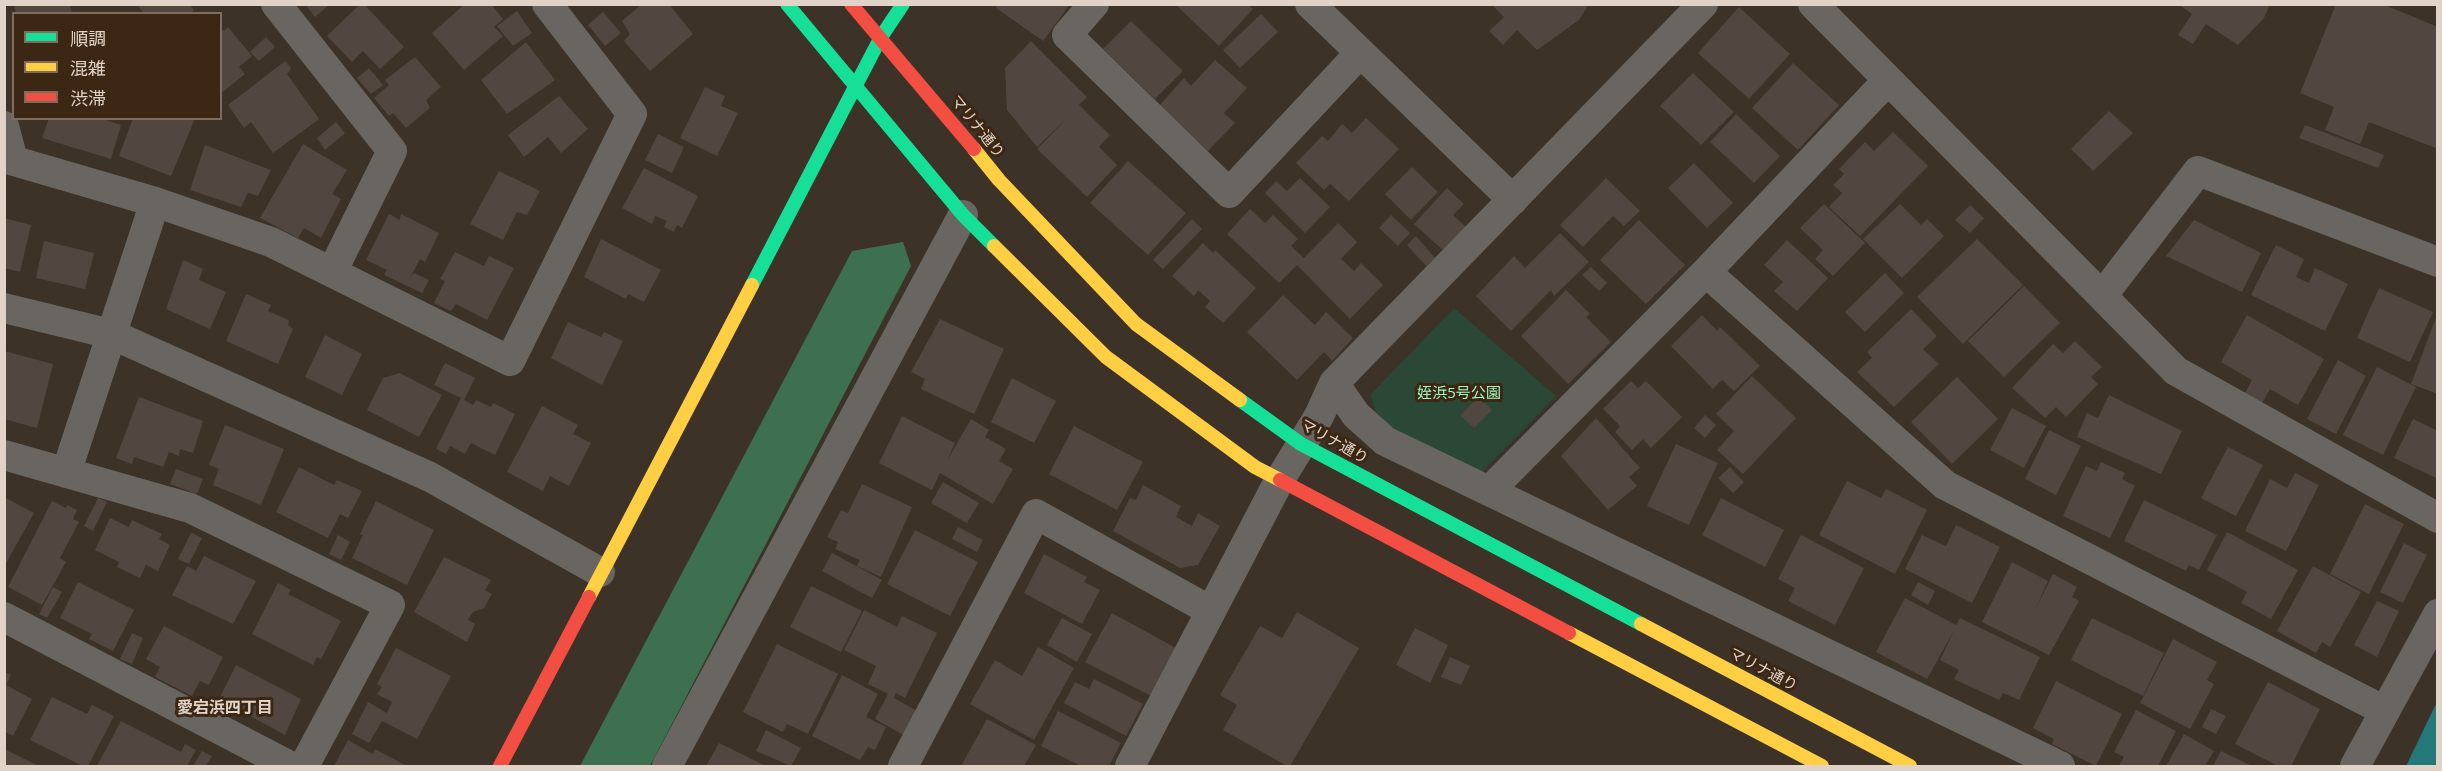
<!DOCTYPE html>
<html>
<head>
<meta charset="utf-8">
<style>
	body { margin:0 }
	#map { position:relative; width:2442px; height:771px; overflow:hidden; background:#3d3227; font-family:"Open Sans","Noto Sans JP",sans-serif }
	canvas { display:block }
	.frame { position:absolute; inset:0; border:6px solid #e1d3c7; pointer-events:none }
	.legend { position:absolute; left:12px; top:12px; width:210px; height:108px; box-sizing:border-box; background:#3c2714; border:2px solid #7e6c5c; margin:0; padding:8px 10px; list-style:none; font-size:18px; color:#e1d3c7 }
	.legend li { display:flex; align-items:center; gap:12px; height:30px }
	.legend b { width:30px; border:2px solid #7e6c5c }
</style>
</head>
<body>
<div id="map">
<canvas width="2442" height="771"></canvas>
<div class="frame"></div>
<ul class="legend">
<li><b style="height:8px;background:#16e098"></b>順調</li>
<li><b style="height:8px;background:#ffcf43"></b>混雑</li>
<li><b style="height:8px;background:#f24e42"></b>渋滞</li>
</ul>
</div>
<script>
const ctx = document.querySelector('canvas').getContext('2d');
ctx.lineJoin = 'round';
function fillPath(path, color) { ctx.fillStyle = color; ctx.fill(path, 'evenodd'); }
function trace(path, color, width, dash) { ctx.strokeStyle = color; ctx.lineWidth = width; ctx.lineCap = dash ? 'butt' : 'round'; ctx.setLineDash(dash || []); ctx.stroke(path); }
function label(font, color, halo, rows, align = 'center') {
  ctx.font = font + ' "Open Sans","Noto Sans JP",sans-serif'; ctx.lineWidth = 6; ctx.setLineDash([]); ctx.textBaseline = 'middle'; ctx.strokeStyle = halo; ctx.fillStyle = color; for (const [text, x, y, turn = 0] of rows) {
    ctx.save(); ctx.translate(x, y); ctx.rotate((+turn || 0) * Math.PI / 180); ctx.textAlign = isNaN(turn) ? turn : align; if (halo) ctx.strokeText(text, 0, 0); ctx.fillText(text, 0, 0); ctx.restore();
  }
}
fillPath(new Path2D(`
	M1454,308L1556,396L1480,474L1380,424L1370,395Z`), '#2a4835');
fillPath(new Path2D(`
	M903,242L911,266L650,766H580L852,251Z`), '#3c7051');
fillPath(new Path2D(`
	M2437,702V766H2406Z`), '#237979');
fillPath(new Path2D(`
	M14,4H70L72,14H16Z
	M137,4H189L194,10L190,14H144Z
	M305,4H330L315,17Z
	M360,4H364L404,47L380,69L363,51L352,62L327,36Z
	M465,4H491L503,19L494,27L503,36L464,70L432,33Z
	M642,4H669L693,34L650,71L624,41L630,34L622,21Z
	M998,4H1070L1043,41L996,8Z
	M1175,4H1248L1253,9L1219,46Z
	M1491,4H1589L1579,20L1537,50L1517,30L1503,45L1489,31L1504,17Z
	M2178,4H2270L2264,18L2238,45L2206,24L2193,44L2178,35L2192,14Z
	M2336,4H2382L2438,27V149L2369,122L2360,144L2325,130L2334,107L2300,93Z
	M1739,7L1790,54L1749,99L1698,53Z
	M517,11L532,33L513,46L497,26Z
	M603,12L621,33L605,46L588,25Z
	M1261,14L1278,32L1240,68L1223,50Z
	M1131,21L1183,71L1155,99L1103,49Z
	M220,27L224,31L228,27L252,56L239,67L245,74L220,94Z
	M266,37L275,47L259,61L250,52Z
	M1031,41L1087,97L1079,105L1110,135L1099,147L1117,165L1087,197L1037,149L1069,116L1037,147L1007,110L1005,68Z
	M526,42L555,80L507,114L481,80Z
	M415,57L441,87L426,100L430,108L406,128L393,113L389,116L374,98L389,85L385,80Z
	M1215,60L1247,88L1224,113L1235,123L1208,151L1159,106L1184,78L1191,86Z
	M285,61L291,68L287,74L319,119L273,153L251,122L244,128L228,105Z
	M1793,63L1839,105L1798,150L1752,108Z
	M369,68L383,85L371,94L357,78Z
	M1693,73L1734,112L1701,145L1660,106Z
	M705,87L725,96L721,106L738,113L717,156L680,138Z
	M559,96L588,129L561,153L548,137L524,157L508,135Z
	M2109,111L2133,133L2093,171L2071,149Z
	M1736,114L1780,156L1754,183L1710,142Z
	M49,118H99L121,125L111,159L42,138Z
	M133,118H192L194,121L171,176L119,156Z
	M1366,118L1399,149L1349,201L1330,184L1324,190L1296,163L1322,136L1328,141L1342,124L1352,133Z
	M336,122L345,133L325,150L317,138Z
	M2305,125L2384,155L2378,168L2299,138Z
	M1893,132L1928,166L1860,236L1829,207L1842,193L1833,185L1844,174L1839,169L1865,142L1874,151Z
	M658,134L684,147L672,173L645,160Z
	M303,144L347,170L332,194L341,199L321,238L304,228L298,238L260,218Z
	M205,145L271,170L258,196L248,193L241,207L190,190Z
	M1128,161L1186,213L1148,255L1090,203Z
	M1694,163L1733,203L1707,228L1668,188Z
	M1412,167L1438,192L1411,220L1385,194Z
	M644,168L698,196L682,228L677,225L674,232L664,227L667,221L655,216L652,224L622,208Z
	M499,171L540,191L527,215L517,212L503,240L470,224Z
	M1300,178L1330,207L1305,233L1265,193L1276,181L1287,191Z
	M1606,178L1640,211L1624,226L1613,216L1583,247L1560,225Z
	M1447,188L1464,204L1453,215L1467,228L1445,252L1414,224Z
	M1824,204L1865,243L1833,276L1815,259L1823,250L1800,228Z
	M1900,204L1921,225L1927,219L1944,236L1902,278L1863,239Z
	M1970,205L1984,218L1970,233L1955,220Z
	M1250,209L1265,223L1273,215L1298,239L1291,246L1304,258L1338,223L1357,242L1341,259L1354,271L1361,263L1383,285L1350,319L1297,265L1279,283L1227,234Z
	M389,214L400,220L401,214L439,233L425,262L420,259L410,278L414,273L429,280L422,293L384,275L387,270L366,260Z
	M1391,215L1410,233L1398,246L1379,228Z
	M4,218L31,225L20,272L4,268Z
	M1192,219L1202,229L1163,269L1153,260Z
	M1639,220L1685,265L1646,304L1600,260Z
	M2194,220L2261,253L2242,292L2166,256Z
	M1560,233L1589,262L1554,296L1551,290L1511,331L1476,296L1514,256L1525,268Z
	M1416,236L1435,258L1426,266L1407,245Z
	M601,239L661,270L644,302L628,294L626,299L584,277Z
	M1977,239L2023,285L1963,344L1917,297Z
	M1787,240L1828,278L1797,311L1774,291L1783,282L1764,265Z
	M44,241L94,253L85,289L36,278Z
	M1203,243L1213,253L1215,250L1256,288L1223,323L1205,307L1210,301L1198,290L1194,296L1172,276Z
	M2276,245L2304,259L2296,277L2309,283L2315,268L2348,284L2325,331L2251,295Z
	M455,252L484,266L489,256L514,268L487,320L456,304L451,311L434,303L445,281L440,279Z
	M183,260L203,269L199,280L226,292L210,329L166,309Z
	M1591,267L1607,283L1599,291L1582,275Z
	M1885,273L1904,293L1865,332L1845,312Z
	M2024,286L2060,323L2004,377L1968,341Z
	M2379,288L2433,312L2410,362L2357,338Z
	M1566,290L1590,314L1586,317L1611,342L1568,384L1521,336Z
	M246,294L271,305L268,311L289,320L288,325L293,329L278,364L226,341Z
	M1283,295L1315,325L1326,312L1353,338L1332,361L1324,352L1297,380L1247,332Z
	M1911,309L1937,336L1923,349L1939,364L1894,407L1857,372L1872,358L1867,352Z
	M1702,315L1717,331L1720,327L1760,366L1734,391L1722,380L1713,389L1671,346Z
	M2247,315L2324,359L2298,405L2270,389L2261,405L2244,395L2252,380L2221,362Z
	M2437,315H2438V394L2411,384Z
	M940,319L1004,349L974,414L921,389L925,379L911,372Z
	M568,322L601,337L604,332L623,341L602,385L551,358Z
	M325,335L362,354L342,395L305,377Z
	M2075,341L2102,367L2091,377L2098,384L2066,417L2056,407L2045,418L2012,388L2053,344L2063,353Z
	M4,351L53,364L37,428L4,419Z
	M2338,360L2366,376L2336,434L2307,419Z
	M445,363L475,378L464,400L473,405L476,400L491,407L493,403L515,414L495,455L471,443L465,454L450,446L446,454L436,449L461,398L434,385Z
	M2377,367L2416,387L2383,455L2343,435Z
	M400,373L442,395L419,437L367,410L383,378Z
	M1752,376L1796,418L1743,474L1717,450L1734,431L1716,414Z
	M1957,377L1998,419L1952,464L1911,422Z
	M1012,378L1056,401L1034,443L991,422Z
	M1631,381L1638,388L1646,381L1682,417L1651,448L1643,439L1632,450L1615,432L1620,426L1603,409Z
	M2109,395L2182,431L2161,474L2077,437L2087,413L2098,418Z
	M139,397L203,421L193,453L180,449L179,456L169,452L163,467L134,457L132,464L116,458Z
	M1479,397L1492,410L1474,428L1460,415Z
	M542,406L578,425L573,434L591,443L569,486L550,476L543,491L507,472Z
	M2012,408L2046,426L2024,468L1990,450Z
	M1705,415L1716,425L1705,438L1694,428Z
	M902,416L955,443L947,461L971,419L989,430L985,437L1006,449L999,461L1013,469L993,504L940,473L932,490L879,463Z
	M1596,418L1640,468L1629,477L1637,486L1608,510L1561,456Z
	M2413,419L2438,431V479L2394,458Z
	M225,425L284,449L261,505L213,485L219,469L209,465Z
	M1074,426L1143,462L1117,510L1049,474Z
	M2049,430L2081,446L2056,495L2025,479Z
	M1676,444L1718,463L1689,525L1647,506Z
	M2228,447L2263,465L2236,516L2201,498Z
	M2101,462L2125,473L2122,479L2135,486L2110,538L2063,516L2086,466L2097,471Z
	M299,467L334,485L337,480L362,491L348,518L340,514L328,538L276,512Z
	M1730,467L1744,482L1733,493L1718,478Z
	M176,469L203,479L197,494L170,484Z
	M2295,473L2319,485L2286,551L2245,531L2270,479L2287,488Z
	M1847,481L1881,498L1886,489L1927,510L1895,574L1819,535Z
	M943,482L979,503L967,523L931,503Z
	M862,484L912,507L881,577L857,566L860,560L835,549L838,542L827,537L841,510L848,513Z
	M1143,485L1181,506L1176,517L1192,526L1198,513L1220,526L1198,565L1180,568L1113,531L1130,498L1136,500Z
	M4,497L34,513L4,567Z
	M98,498L107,502L93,531L84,526Z
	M1721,498L1784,530L1765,567L1702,535Z
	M2144,500L2217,535L2199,570L2189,565L2186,571L2124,541Z
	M52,501L66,508L67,505L77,510L73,519L79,522L60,558L66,562L42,605L8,587Z
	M376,501L434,530L407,585L352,558L363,535L360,534Z
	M2365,504L2404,524L2369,594L2330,574Z
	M110,518L129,527L132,520L162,534L159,539L170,545L158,571L146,565L140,578L117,567L119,562L95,550Z
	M1956,525L2000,547L1972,603L1905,569L1922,535L1946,546Z
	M958,527L983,540L977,552L952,539Z
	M915,530L978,562L950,616L887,584Z
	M2227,532L2298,570L2271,619L2241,603L2247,592L2207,570Z
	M191,533L202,538L189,564L178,559Z
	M338,535L350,542L341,560L329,554Z
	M1801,535L1864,568L1835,625L1788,601L1795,588L1778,579Z
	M2404,543L2427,555L2403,603L2380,592Z
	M832,553L882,580L872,598L822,571Z
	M1044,554L1087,577L1084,582L1100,590L1082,624L1024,593Z
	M204,556L256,581L233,624L172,595L187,566L196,571Z
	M444,557L491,580L485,590L492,594L484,608L473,612L468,620L475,624L467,642L414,612Z
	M2012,562L2048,581L2035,610L2053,574L2077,587L2072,597L2079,601L2049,655L1982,622Z
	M2313,566L2361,592L2330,647L2322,642L2316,653L2277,631Z
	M78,582L134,610L113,651L89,639L92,634L60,618Z
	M1918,582L1935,591L1928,605L1911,595Z
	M278,583L291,590L288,594L341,621L321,659L317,657L313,665L252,634Z
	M811,586L862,611L841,652L790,627Z
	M53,587L62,592L47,618L39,614Z
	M1905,598L1956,625L1960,618L2040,657L2019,700L2003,693L1999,700L1954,679L1959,670L1940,660L1954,630L1927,679L1876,652Z
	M2377,601L2399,611L2377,657L2354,645Z
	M864,610L897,627L902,616L937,633L905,698L896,693L894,698L919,712L905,736L875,719L888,694L868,684L876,666L844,650Z
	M1297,612L1359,648L1290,766H1287L1223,730L1237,705L1220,695L1260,626L1282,638Z
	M1112,613L1176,648L1151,696L1085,662Z
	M1062,618L1092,634L1077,662L1047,645Z
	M2092,618L2164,653L2143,696L2071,660Z
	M164,626L223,657L209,685L200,681L192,696L155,677L160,667L146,659Z
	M1415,628L1448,645L1430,683L1396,665Z
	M132,633L143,638L132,664L120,659Z
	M2173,639L2217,662L2207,680L2214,684L2190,729L2140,703Z
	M777,644L838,674L808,734L787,724L783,732L743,712Z
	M1038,647L1074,668L1034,740L970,704L995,660L1022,676Z
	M396,648L451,676L417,739L382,721L369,743L352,734L368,702L387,713L392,702L377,694L382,687L377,684Z
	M1450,657L1470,666L1461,685L1441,677Z
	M236,665L301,699L285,735L219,699Z
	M5,672L11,675L6,685L32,699L13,736L4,731Z
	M842,675L878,694L866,717L886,727L875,750L868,747L860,760L812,736Z
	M1094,679L1143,704L1126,736L1064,703L1075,682L1089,689Z
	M2056,681L2122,714L2096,766L2052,744L2054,739L2033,728Z
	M2268,682L2320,709L2291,766H2278L2235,744Z
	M52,697L87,714L92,705L114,716L88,766H83L30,740Z
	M2211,709L2226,716L2216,734L2202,727Z
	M2136,710L2176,731L2158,766H2119L2124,757L2114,752Z
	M1058,711L1121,743L1109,766H1081L1041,746Z
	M987,719L1036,745L1024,766H961Z
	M121,721L181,752L185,744L196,750L187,766H97Z
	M766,730L801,748L791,766L756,751Z
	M2184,734L2214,751L2205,766H2166Z
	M348,740L373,754L375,749L407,766H334Z
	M719,743L766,766H706Z
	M4,749L37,765V766H4Z
	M202,751L212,756L206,766H193Z
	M2221,751L2252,766H2213Z`), '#524640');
trace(new Path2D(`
	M276,4L392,151L332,272
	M1094,4L1067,35L1229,193L1360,53
	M1310,4L1513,200
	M1813,4L2102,296L2198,171L2438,262
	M4,126L13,160
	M4,158L155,202L271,242L510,361L632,114L547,4
	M1706,272L1888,80
	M2102,296L2176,371L2438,518
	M4,308L111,334L430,477L600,572
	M1334,383L1356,415L1385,441L2060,766
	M4,455L190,508L390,605L304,766
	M66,473L155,202
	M1489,491L1706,272L1945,485L2385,711
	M4,617L290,766
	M667,766L963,215
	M903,766L1036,514L1211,611
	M1130,766L1279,481L1319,416L1334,383L1703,4
	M2355,766L2438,614`), '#696661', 30);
trace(new Path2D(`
	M787,4L963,215L994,246
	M752,285L881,37L903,4
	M1240,400L1301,444L1641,624`), '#16e098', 14);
trace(new Path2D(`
	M974,149L999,180L1136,324L1240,400
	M994,246L1106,357L1255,467L1280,480
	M589,597L752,285
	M1641,624L1910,766
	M1569,633L1822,766`), '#ffcf43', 14);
trace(new Path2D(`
	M851,4L974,149
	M1280,480L1569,633
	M500,766L589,597`), '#f24e42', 14);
label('15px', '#e1d3c7', '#3c2714', [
	["マリナ通り",977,127,51],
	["マリナ通り",1334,442,29],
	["マリナ通り",1763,670,28]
]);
label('15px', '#9ef8c3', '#3c2714', [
	["姪浜5号公園",1459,394]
]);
label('bold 16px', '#e1d3c7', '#3c2714', [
	["愛宕浜四丁目",225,708]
]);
</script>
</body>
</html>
